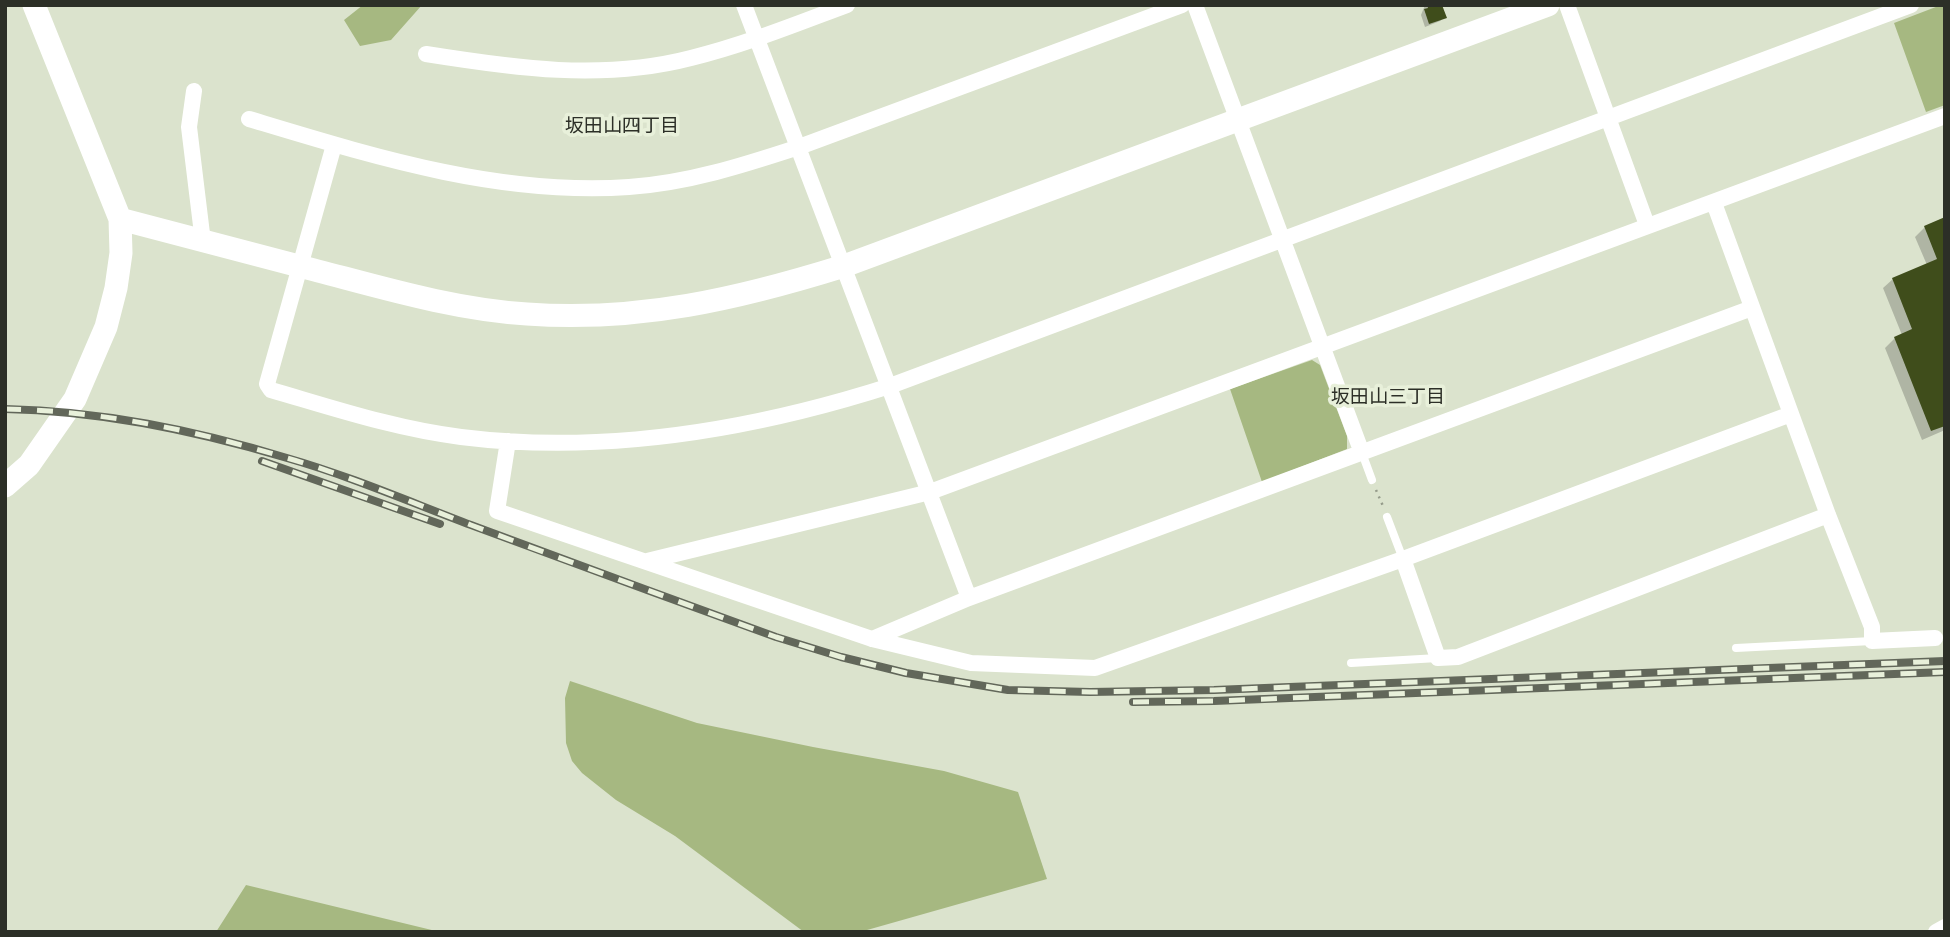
<!DOCTYPE html>
<html>
<head>
<meta charset="utf-8">
<style>
	body { margin:0 }
	#map { position:relative; width:1950px; height:937px; overflow:hidden; background:#dbe3cd; font-family:"PT Sans Narrow",sans-serif }
	canvas { display:block }
	.frame { position:absolute; inset:0; border:7px solid #2c2f27; pointer-events:none }
</style>
</head>
<body>
<div id="map">
<canvas width="1950" height="937"></canvas>
<div class="frame"></div>
</div>
<script>
const ctx = document.querySelector('canvas').getContext('2d');
ctx.lineJoin = 'round';
function fillPath(path, color) { ctx.fillStyle = color; ctx.fill(path, 'evenodd'); }
function trace(path, color, width, dash) { ctx.strokeStyle = color; ctx.lineWidth = width; ctx.lineCap = dash ? 'butt' : 'round'; ctx.setLineDash(dash || []); ctx.stroke(path); }
function label(font, color, halo, rows, align = 'center') {
  ctx.font = font + ' "PT Sans Narrow","Noto Sans JP",sans-serif'; ctx.lineWidth = 7; ctx.setLineDash([]); ctx.textBaseline = 'middle'; ctx.strokeStyle = halo; ctx.fillStyle = color; for (const [text, x, y, turn = 0] of rows) {
    ctx.save(); ctx.translate(x, y); ctx.rotate((+turn || 0) * Math.PI / 180); ctx.textAlign = isNaN(turn) ? turn : align; if (halo) ctx.strokeText(text, 0, 0); ctx.fillText(text, 0, 0); ctx.restore();
  }
}
fillPath(new Path2D(`
	M363,5H422L391,40L360,46L344,20Z
	M1941,5H1945V105L1926,112L1894,23Z
	M1312,360L1320,365L1347,436V449L1262,482L1230,389Z
	M570,681L697,723L813,747L944,771L1018,792L1047,879L860,932H804L675,836L616,800L582,773L572,761L566,743L565,698Z
	M246,885L440,932H216Z`), '#a6b881');
fillPath(new Path2D(`
	M1425,5H1440L1445,17L1440,21L1425,27L1421,15Z
	M1945,219V430L1922,440L1885,348L1895,338L1902,335L1883,288L1893,279L1927,265L1915,237L1925,227Z`), '#0003');
fillPath(new Path2D(`
	M1427,5H1442L1447,18L1429,24L1424,9L1428,8Z
	M1945,217V426L1931,431L1894,337L1912,329L1892,278L1937,259L1924,226Z`), '#3f4d1b');
trace(new Path2D(`
	M1376,490L1383,506`), '#959b8a', 2.5, [2, 5]);
trace(new Path2D(`
	M1362,453L1372,480
	M1387,517L1403,559
	M1736,648L1872,641
	M1351,663L1438,658`), '#fff', 8);
trace(new Path2D(`
	M744,5L969,598
	M1195,5L1362,453
	M1567,5L1647,225
	M426,54C514,68 602,81 691,58C744,45 796,24 847,5
	M194,91L189,127L203,242
	M249,119C372,156 498,196 629,187C688,183 744,165 799,147L1182,5
	M334,145L267,384L271,390C333,408 396,429 461,437C606,455 752,430 890,386L1911,5
	M1714,203L1828,515L1872,627V641L1935,638
	M508,441L497,511L872,639L971,663L1095,668L1403,559L1791,414
	M1403,559L1438,658L1458,657L1828,515
	M647,561L930,492L1945,116
	M872,639L969,598L1752,308
	M1936,932L1945,927`), '#fff', 16);
trace(new Path2D(`
	M34,5L120,219C180,235 240,250 299,266C374,285 449,309 527,314C639,322 738,299 844,266L1548,5
	M5,486L29,465L75,399L106,327L116,288L121,253L120,219`), '#fff', 23);
const rail = new Path2D(`
	M5,409C102,411 194,430 287,458C350,476 410,502 471,525C573,563 674,600 776,637L841,657L906,673L1008,690L1090,692L1214,690L1945,661
	M262,461L440,524
	M1133,702L1214,701L1945,672`);
trace(rail, '#62675a', 8);
trace(rail, '#e8f0da', 5, [16]);
label('19px', '#2c2f27', '#e8f0da', [
	["坂田山四丁目",622,127],
	["坂田山三丁目",1388,398]
]);
</script>
</body>
</html>
